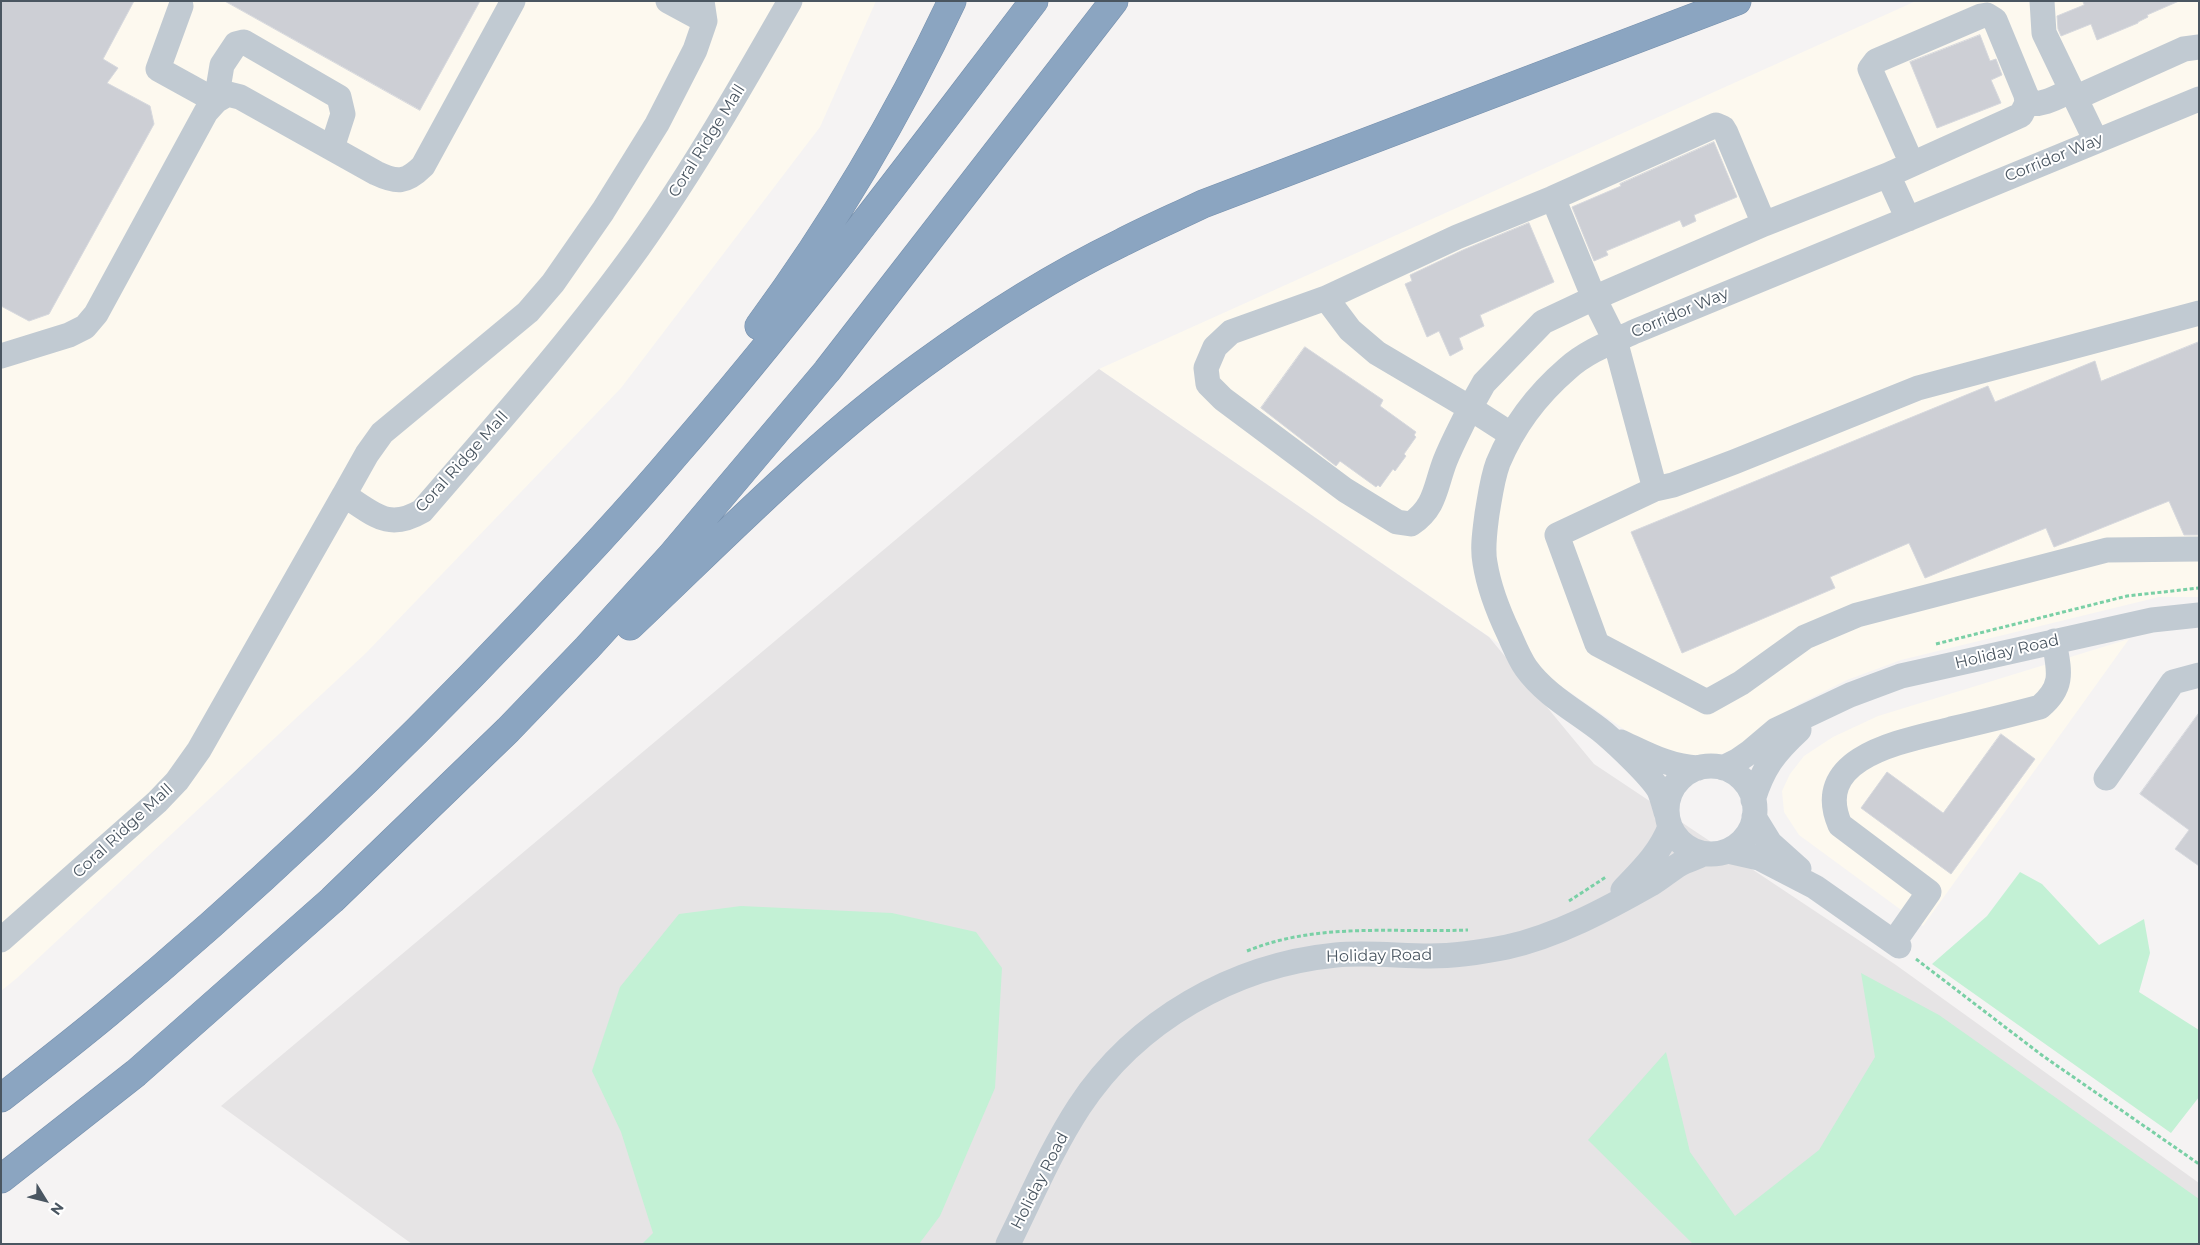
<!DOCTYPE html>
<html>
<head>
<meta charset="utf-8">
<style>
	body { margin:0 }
	#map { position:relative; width:2200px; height:1245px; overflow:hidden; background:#f5f3f3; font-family:Montserrat,sans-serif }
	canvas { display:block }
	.frame { position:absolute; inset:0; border:2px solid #4a5661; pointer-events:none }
	.north { position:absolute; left:20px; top:1175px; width:50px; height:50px; -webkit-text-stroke:4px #fff; paint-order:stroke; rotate:126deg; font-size:14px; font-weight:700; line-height:20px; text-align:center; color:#4a5661 }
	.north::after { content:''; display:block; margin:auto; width:18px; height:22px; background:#4a5661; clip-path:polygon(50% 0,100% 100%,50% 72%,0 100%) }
</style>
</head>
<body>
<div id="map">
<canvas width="2200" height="1245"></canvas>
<div class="frame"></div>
<div class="north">N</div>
</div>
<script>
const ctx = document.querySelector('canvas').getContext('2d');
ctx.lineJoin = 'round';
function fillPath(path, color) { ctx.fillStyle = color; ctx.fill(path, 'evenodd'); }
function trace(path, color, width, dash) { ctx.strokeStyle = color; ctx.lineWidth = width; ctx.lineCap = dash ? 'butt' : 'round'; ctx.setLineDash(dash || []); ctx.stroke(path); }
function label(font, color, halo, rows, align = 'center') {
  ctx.font = font + ' Montserrat,sans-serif'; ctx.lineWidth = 4; ctx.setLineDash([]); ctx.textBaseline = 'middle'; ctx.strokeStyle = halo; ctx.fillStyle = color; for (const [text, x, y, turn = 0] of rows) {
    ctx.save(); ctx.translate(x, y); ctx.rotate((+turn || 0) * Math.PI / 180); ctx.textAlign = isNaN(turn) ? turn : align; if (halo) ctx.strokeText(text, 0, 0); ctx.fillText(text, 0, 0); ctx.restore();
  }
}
fillPath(new Path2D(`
	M1,1H876L820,127L621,388L366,653L17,978L1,991Z
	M1916,1H2199V597H2159L1901,660L1847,680L1799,704L1733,752L1701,757L1663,756L1099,369Z
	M2129,639L1923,926L1799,835L1784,812L1782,791L1790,774L1804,756L1833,737L1878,716Z`), '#fdf9ef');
fillPath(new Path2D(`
	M1099,369L1489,637L1594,764L1896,965L2199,1183V1244H412L221,1106Z`), '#e6e4e5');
fillPath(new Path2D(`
	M2020,872L2042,884L2099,945L2144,919L2150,953L2139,992L2199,1030V1097L2171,1133L1932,964L1987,916Z
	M741,906L892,913L976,932L1002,968L995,1088L940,1216L919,1244H642L653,1233L621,1132L592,1071L620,987L679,914Z
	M1861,973L1939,1015L2199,1199V1244H1693L1588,1140L1666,1052L1690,1152L1735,1216L1819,1150L1875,1057Z`), '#c3f1d5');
const building = new Path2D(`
	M1,1H134L103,59L118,68L107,83L150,106L154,124L49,314L29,321L1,306Z
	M225,1H480L420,110Z
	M2083,1H2179L2147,15L2148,17L2138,22V23L2097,40L2091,24L2061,36L2058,29L2057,16L2084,5Z
	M1980,35L1990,61L1996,59L2002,75L1991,80L2001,103L1937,128L1910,62Z
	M1714,142L1737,197L1694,215L1696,221L1683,227L1680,220L1606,251L1608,255L1594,261L1572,207L1621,186L1620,184Z
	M1529,223L1554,282L1480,315L1484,326L1459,338L1463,349L1450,356L1439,331L1427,337L1405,284L1412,281L1410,275L1463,250Z
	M2199,342V535H2184L2169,501L2054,547L2046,528L1925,578L1909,543L1830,577L1835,588L1682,653L1631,532L1988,386L1995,402L2095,361L2101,381Z
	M1305,347L1383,400L1380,406L1416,432L1414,435L1416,437L1404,454L1406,456L1395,471L1393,469L1380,487L1378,485L1376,487L1340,461L1336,466L1261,408Z
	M2199,713V866L2175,849L2189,830L2140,794Z
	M2001,734L2035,759L1951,874L1861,808L1887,772L1943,813Z`);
fillPath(building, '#cdcfd5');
trace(building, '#d7d9de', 1);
const highway = new Path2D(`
	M759,326C834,224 898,116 952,1
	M630,626C724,537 817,441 922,365C985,319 1051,277 1121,243C1148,229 1176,217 1203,204L1737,1
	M1,1098C37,1070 73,1042 108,1013C254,892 392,760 522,623C575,567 627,512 676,454C802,309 917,154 1034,1
	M1,1179L136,1073L332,900L508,730L587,648L671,556L827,371L1114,1`);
trace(highway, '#7690ad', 29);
trace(new Path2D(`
	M1936,644L2127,596L2199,588
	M1569,901L1606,877
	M1247,951C1318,922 1393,933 1468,930
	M1916,959L2043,1056L2199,1164`), '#7ad0a6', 3, [4, 2.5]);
trace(new Path2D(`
	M668,1L705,21
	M2042,1L2044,33L2096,141
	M181,6L158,69L216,101L222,65L236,44L244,42L339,97L343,114L332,148
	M2075,98L2184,49L2199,47
	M2027,103C2043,106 2057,97 2072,90
	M1888,175L2021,115L2027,103L2026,95L1995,20L1987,15L1981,16L1876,61L1870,69L1912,164
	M1553,198L1716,125L1723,128L1726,133L1764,224
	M1908,219L1888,175L1764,224L1594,298L1615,340L1655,489L1673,485L1734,462L1918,388L2199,313
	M1326,298L1350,330L1377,353L1470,408C1462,425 1452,443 1445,461C1435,487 1436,507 1411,524L1397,522L1345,490L1223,399L1208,384L1206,368L1215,347L1231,332Z
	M1326,298L1457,237L1553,198L1594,298L1543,322L1484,383L1470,408L1512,435
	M1,356L69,335L85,327L96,314L206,112L216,101L228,94L240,97L376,173C397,183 406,183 423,166L513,1
	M1655,489L1557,535L1597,644L1707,702L1741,683L1805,637L1857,615L2107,550L2199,549
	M344,495L367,454L382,433L528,312L553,283L603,211L657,124L695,50L705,21L702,1
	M1621,742C1647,754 1670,767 1698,768
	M1667 810a44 44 0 1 1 88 0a44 44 0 1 1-88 0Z
	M1723,768L1737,761L1750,752L1776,730L1850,695L1901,676L2152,620L2199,615
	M2106,778L2173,682L2199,675
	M1753,800C1763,768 1774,753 1799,730
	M1666,812C1664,805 1662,797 1659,790C1650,775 1618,745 1604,733C1578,712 1546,696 1526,668C1519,658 1514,645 1509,634C1498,611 1489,588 1485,563C1482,548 1485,530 1487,514C1490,497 1492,479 1498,463C1513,427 1538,394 1567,369C1587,351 1612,342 1636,331L2199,99
	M1754,817L1770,843L1799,869
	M1728,851L1759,858L1815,887L1899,946
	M1623,890C1642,870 1660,853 1670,827
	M1,940L157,802L177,781L199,750L344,495C374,514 388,531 422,511C496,425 572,340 638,248C694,169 742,85 790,1
	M1894,942L1929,892L1840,825C1810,756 1905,741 1951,729C1981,722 2010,715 2040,707C2065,686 2059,670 2054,641
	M1008,1244C1031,1198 1051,1150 1079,1107C1136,1020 1234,965 1336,955C1367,952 1399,956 1430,956C1456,956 1482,952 1507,947C1557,936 1607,909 1651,884C1661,878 1670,870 1680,864C1687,860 1696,858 1703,854`), '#c1cad2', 25);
trace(highway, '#8ba5c1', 28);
label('16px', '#4a5661', '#fff', [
	["Coral Ridge Mall",707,141,-58],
	["Corridor Way",2054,158,-22],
	["Corridor Way",1680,313,-23],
	["Coral Ridge Mall",462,462,-48],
	["Holiday Road",2007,652,-13],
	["Coral Ridge Mall",123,831,-43],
	["Holiday Road",1379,956,-1],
	["Holiday Road",1040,1181,-63]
]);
</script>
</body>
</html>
